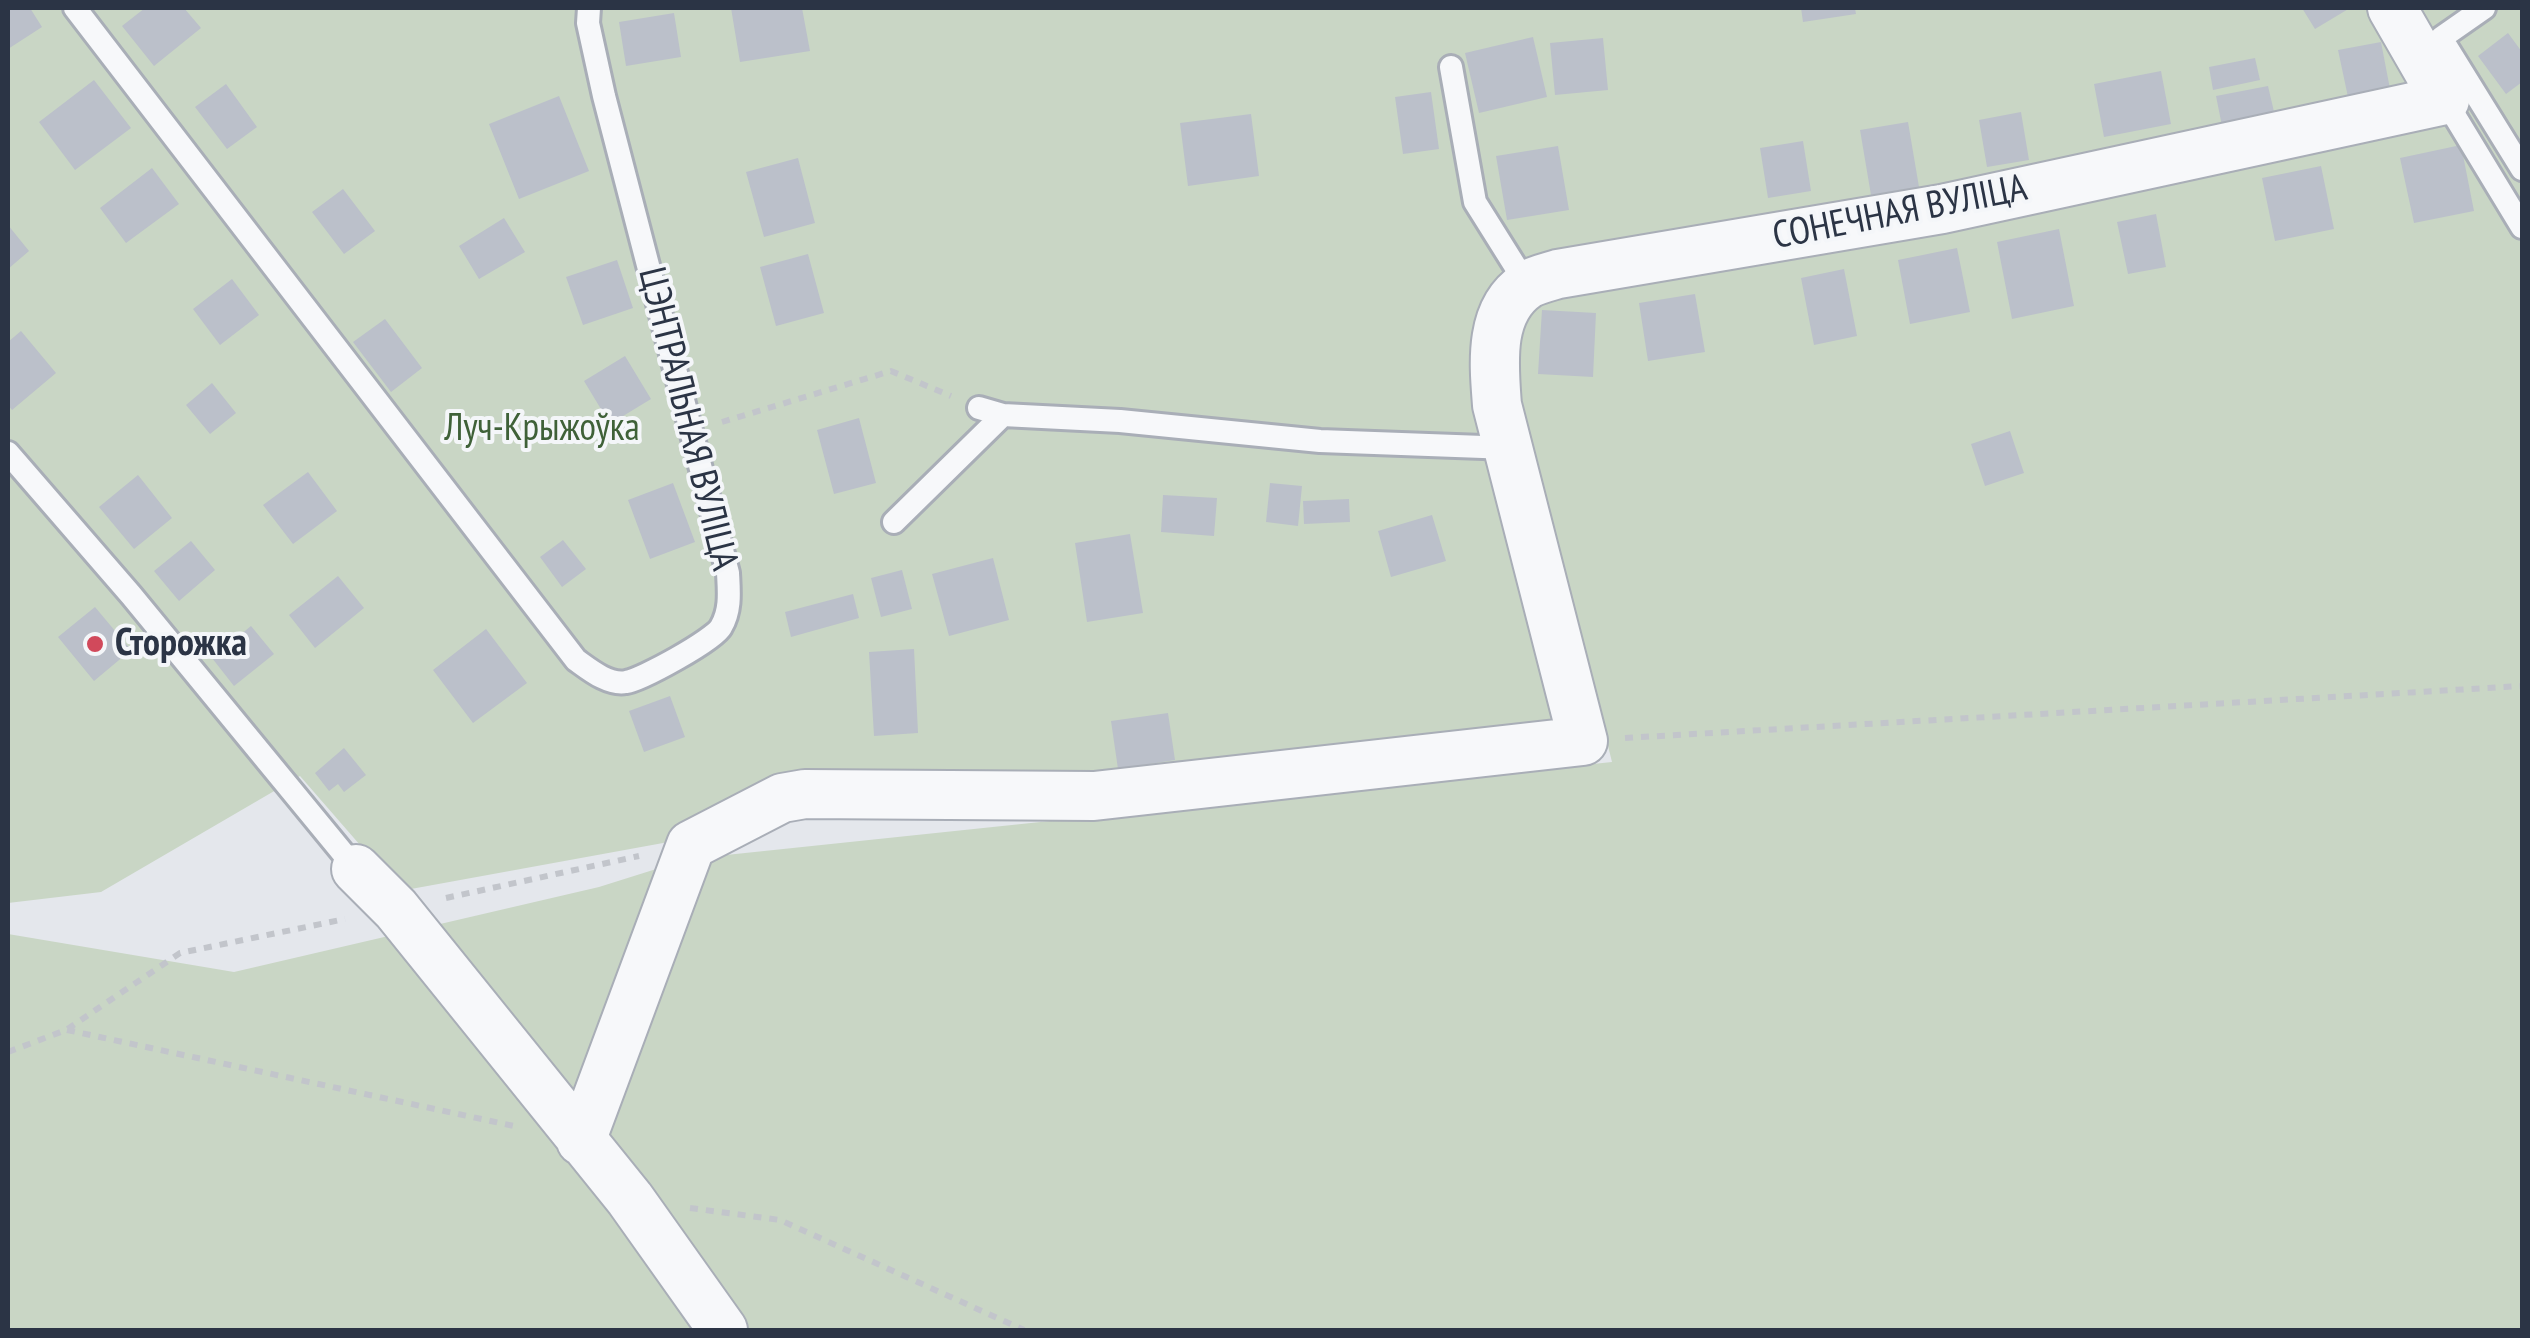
<!DOCTYPE html>
<html>
<head>
<meta charset="utf-8">
<style>
	body { margin:0 }
	#map { position:relative; width:2530px; height:1338px; overflow:hidden; background:#e4e7ec; font-family:"PT Sans Narrow",sans-serif }
	canvas { display:block }
	.frame { position:absolute; inset:0; border:10px solid #2b3445; pointer-events:none }
</style>
</head>
<body>
<div id="map">
<canvas width="2530" height="1338"></canvas>
<div class="frame"></div>
</div>
<script>
const ctx = document.querySelector('canvas').getContext('2d');
ctx.lineJoin = 'round';
function fillPath(path, color) { ctx.fillStyle = color; ctx.fill(path, 'evenodd'); }
function trace(path, color, width, dash) { ctx.strokeStyle = color; ctx.lineWidth = width; ctx.lineCap = dash ? 'butt' : 'round'; ctx.setLineDash(dash || []); ctx.stroke(path); }
function label(font, color, halo, rows, align = 'center') {
  ctx.font = font + ' "PT Sans Narrow",sans-serif'; ctx.lineWidth = 8; ctx.setLineDash([]); ctx.textBaseline = 'middle'; ctx.strokeStyle = halo; ctx.fillStyle = color; for (const [text, x, y, turn = 0] of rows) {
    ctx.save(); ctx.translate(x, y); ctx.rotate((+turn || 0) * Math.PI / 180); ctx.textAlign = isNaN(turn) ? turn : align; if (halo) ctx.strokeText(text, 0, 0); ctx.fillText(text, 0, 0); ctx.restore();
  }
}
fillPath(new Path2D(`
	M8,8H2522V1330H8V934L234,972L599,887L688,859L1612,762L1589,669L1558,725L1185,773H792L685,839L400,891L300,776L101,892L8,903Z`), '#c9d6c5');
fillPath(new Path2D(`
	M8,8H30L42,27L8,49Z
	M145,8H184L201,28L154,66L122,26Z
	M731,8H802L810,51L740,62Z
	M1801,8H1855L1856,14L1803,22Z
	M2302,8H2350L2315,29Z
	M674,13L681,57L626,66L619,22Z
	M2508,33L2522,52V82L2506,94L2478,56Z
	M1533,37L1547,97L1479,113L1465,53Z
	M1603,38L1608,90L1555,95L1550,43Z
	M2381,42L2390,89L2348,97L2338,50Z
	M2255,58L2260,80L2213,90L2209,67Z
	M2161,71L2171,124L2104,137L2094,84Z
	M94,80L131,128L75,170L39,122Z
	M226,84L257,127L227,149L195,107Z
	M2268,86L2275,116L2222,126L2216,96Z
	M1431,92L1439,149L1403,154L1395,97Z
	M559,96L589,171L519,199L489,124Z
	M2021,112L2029,160L1987,167L1979,120Z
	M1251,114L1259,176L1188,186L1180,123Z
	M1908,122L1919,187L1871,195L1860,130Z
	M1803,141L1811,191L1768,198L1760,148Z
	M2461,145L2474,211L2414,223L2400,158Z
	M1558,146L1569,210L1507,220L1496,156Z
	M798,158L815,223L764,237L746,172Z
	M2321,166L2334,229L2275,241L2262,178Z
	M152,168L179,204L126,243L100,208Z
	M343,189L375,231L344,254L312,212Z
	M2156,214L2166,267L2128,274L2117,222Z
	M504,218L525,252L479,279L459,246Z
	M8,225L29,251L8,269Z
	M2059,229L2074,306L2012,319L1997,242Z
	M1957,248L1970,312L1910,324L1898,260Z
	M808,254L824,313L776,326L760,267Z
	M617,260L633,308L583,325L566,277Z
	M1844,269L1857,336L1814,345L1801,278Z
	M232,279L259,315L220,345L193,309Z
	M1695,294L1705,352L1648,361L1639,303Z
	M1542,310L1596,313L1593,377L1538,374Z
	M385,319L422,368L391,392L353,342Z
	M21,331L56,373L12,410L8,405V342Z
	M625,356L651,399L610,424L584,381Z
	M212,383L236,413L210,434L186,405Z
	M859,418L876,483L834,494L817,430Z
	M2010,431L2024,473L1985,486L1971,444Z
	M308,472L337,511L293,544L263,505Z
	M138,475L172,518L134,549L99,507Z
	M673,483L695,542L650,559L628,500Z
	M1270,483L1302,486L1298,526L1266,522Z
	M1163,495L1217,498L1214,536L1161,532Z
	M1349,499L1350,522L1304,524L1303,501Z
	M1432,515L1446,561L1391,577L1378,531Z
	M1130,534L1143,613L1087,622L1075,543Z
	M563,540L586,569L562,587L540,557Z
	M191,541L215,570L179,601L154,571Z
	M993,558L1009,620L949,636L932,574Z
	M902,570L912,609L881,617L871,578Z
	M338,576L364,608L315,648L289,615Z
	M853,594L859,618L791,637L785,612Z
	M95,607L131,650L94,681L58,637Z
	M251,626L274,654L234,686L212,658Z
	M486,629L527,683L473,723L433,670Z
	M914,649L918,733L874,736L869,652Z
	M670,696L685,737L644,752L629,711Z
	M1168,713L1175,760L1118,769L1111,721Z
	M344,748L366,775L344,792L338,784L329,791L315,773Z`), '#bbc0ca');
const service = new Path2D(`
	M75,8L576,660C590,670 608,685 626,682C641,680 714,640 721,627C731,610 729,592 728,573L604,96L588,23L589,8
	M2484,8L2441,38L2522,169
	M1451,67L1475,202L1527,285
	M2445,100L2522,227
	M979,408L1003,415L1120,421L1320,441L1510,448
	M8,453L131,595L356,869
	M894,522L1003,415`);
const minor = new Path2D(`
	M356,869L396,909L630,1199L723,1330
	M581,1141L691,845L782,798L805,794L1094,796L1583,741L1497,405C1494,365 1488,311 1527,285C1535,280 1548,277 1558,274L1942,209L2445,100L2392,8`);
trace(service, '#a9aeb7', 28);
trace(minor, '#a9aeb7', 52);
trace(new Path2D(`
	M722,422L891,371L951,396
	M1625,738L2522,686
	M446,898L639,856
	M67,1030L514,1126
	M8,1052L66,1030L180,953L345,919
	M690,1208L780,1220L1024,1330`), '#c2c5cb', 6, [8, 8]);
trace(service, '#f7f8fa', 22);
trace(minor, '#f7f8fa', 48);
for (const [x, y, r, color] of [
	[95,644,10,"#d1495b"]
]) { const dot = new Path2D(); dot.arc(x, y, r, 0, 2 * Math.PI); ctx.fillStyle = color; ctx.fill(dot); trace(dot, '#f4f6f9', 4); }
label('38px', '#2b3445', '#f4f6f9', [
	["СОНЕЧНАЯ ВУЛІЦА",1900,213,-11],
	["ЦЭНТРАЛЬНАЯ ВУЛІЦА",687,419,76]
]);
label('38px', '#3f6138', '#f4f6f9', [
	["Луч-Крыжоўка",542,429]
]);
label('bold 38px', '#2b3445', '#f4f6f9', [
	["Сторожка",115,644]
], 'left');
</script>
</body>
</html>
